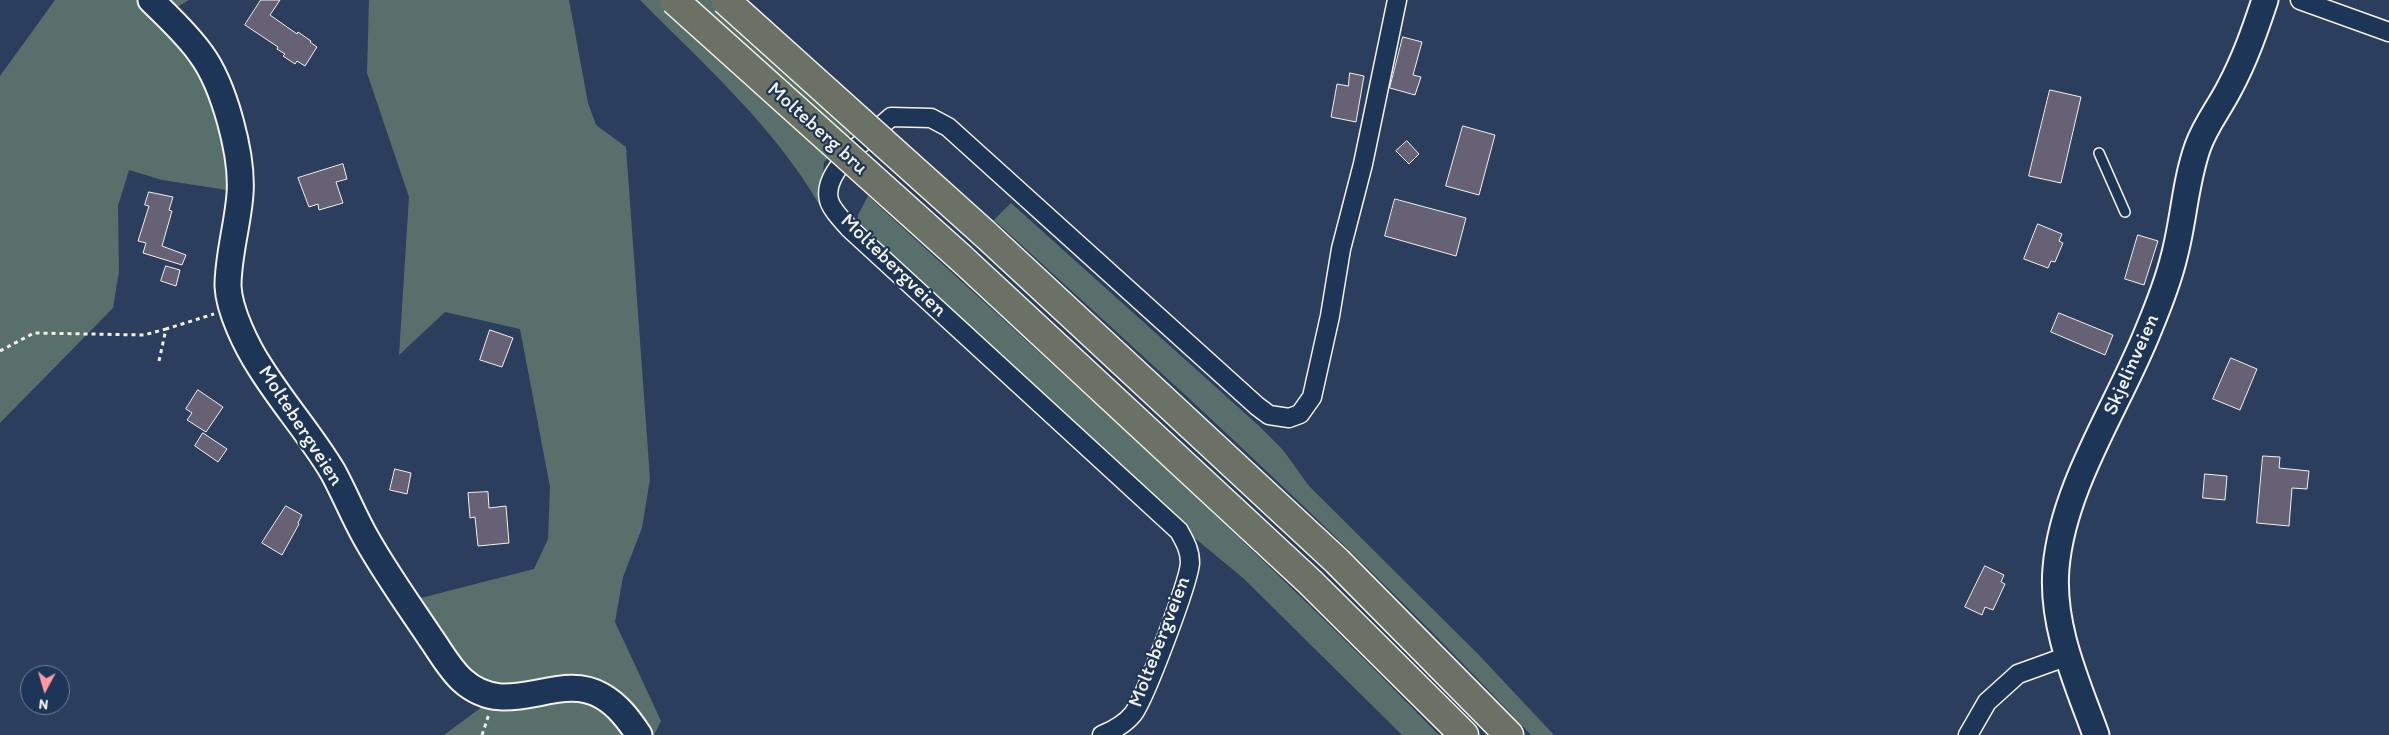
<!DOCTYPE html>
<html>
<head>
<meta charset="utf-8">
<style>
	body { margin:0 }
	#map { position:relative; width:2389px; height:735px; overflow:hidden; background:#2c3e5d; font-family:Itim,sans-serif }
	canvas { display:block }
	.north { position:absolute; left:20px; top:665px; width:50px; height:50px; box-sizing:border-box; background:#1d3557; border:1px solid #738091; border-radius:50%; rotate:186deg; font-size:14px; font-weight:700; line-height:20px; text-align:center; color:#f4f1e8 }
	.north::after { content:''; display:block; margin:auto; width:18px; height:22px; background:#ff9aa2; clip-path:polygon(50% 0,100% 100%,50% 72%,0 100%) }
</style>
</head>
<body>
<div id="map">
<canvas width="2389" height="735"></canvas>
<div class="north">N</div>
</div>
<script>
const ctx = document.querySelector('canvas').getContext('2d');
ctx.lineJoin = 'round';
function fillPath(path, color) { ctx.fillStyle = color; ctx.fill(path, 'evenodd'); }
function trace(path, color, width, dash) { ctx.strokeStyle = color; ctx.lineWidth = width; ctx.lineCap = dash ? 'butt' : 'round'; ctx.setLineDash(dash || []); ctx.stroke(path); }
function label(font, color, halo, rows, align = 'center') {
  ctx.font = font + ' Itim,sans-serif'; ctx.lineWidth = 4.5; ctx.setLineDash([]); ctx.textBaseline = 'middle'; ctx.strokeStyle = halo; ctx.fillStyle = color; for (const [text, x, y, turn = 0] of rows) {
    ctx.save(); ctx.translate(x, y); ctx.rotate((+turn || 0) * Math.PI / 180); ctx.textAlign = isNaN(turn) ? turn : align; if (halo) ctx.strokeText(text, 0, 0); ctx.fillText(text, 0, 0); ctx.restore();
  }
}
fillPath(new Path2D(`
	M55,0H189L165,14L203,56L240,192L162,180L129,170L118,206L119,271L113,308L0,423V76Z
	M369,0H569L588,103L596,125L626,147L650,479L642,528L623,577L615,622L661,721L654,735H444L494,698L405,602L534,569L548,539L550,487L520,329L445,312L399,355L409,197L367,73Z
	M640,0H745L871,114L824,162L820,206C775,127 703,64 640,0Z
	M868,196C1061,373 1257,547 1439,735H1402L1243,578L1191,535L858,227V215Z
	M1011,203L1258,425L1283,450L1309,486L1478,654L1554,735H1531C1362,554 1177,387 994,220Z`), '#586f6b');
const building = new Path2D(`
	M261,0H280L270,15L297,34L298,32L311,41L310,42L317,47L305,66L297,61L295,64L283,56L285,54L277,49L278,47L245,25Z
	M1403,37L1422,42L1413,75L1421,77L1415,95L1390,88Z
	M1350,73L1364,76L1356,122L1331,117L1337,84L1348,86Z
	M2050,90L2081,97L2061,183L2029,176Z
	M1463,126L1495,135L1479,195L1446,186Z
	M1407,141L1419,154L1409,164L1396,151Z
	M343,164L347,179L336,182L343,203L319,210L318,204L309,207L298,178Z
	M149,192L173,197L169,210L172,211L162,246L186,255L182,265L143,253L146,243L138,241L149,206L145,205Z
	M1395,199L1466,218L1456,256L1385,236Z
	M2038,224L2062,234L2059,241L2063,243L2055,262L2051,261L2048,268L2024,259Z
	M2138,235L2158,241L2144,285L2125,279Z
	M166,266L180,270L176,286L161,281Z
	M2059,313L2113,335L2105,355L2051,332Z
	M490,330L513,338L502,367L480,360Z
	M2231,358L2257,369L2240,410L2213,399Z
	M198,390L223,407L206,432L187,420L192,413L186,409Z
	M203,433L227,449L218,462L195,446Z
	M2263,456L2280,457L2279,468L2309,471L2307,489L2292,488L2289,526L2257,523Z
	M395,469L411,473L407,494L390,490Z
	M2205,474L2227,476L2225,500L2203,498Z
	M488,492L489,508L506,506L509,543L478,546L475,517L470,518L468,493Z
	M286,506L302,515L298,523L299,524L282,555L262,543Z
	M1985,566L2004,575L2001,582L2005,584L1993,610L1985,607L1982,615L1965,607Z`);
fillPath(building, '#666174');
trace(building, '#f4f1e8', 1);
const service = new Path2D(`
	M2099,153L2125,212`);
const minor = new Path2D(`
	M2300,0L2389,32
	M1102,735C1114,730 1125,724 1133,714C1145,699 1189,581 1190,563C1190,550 1185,542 1179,531L849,228C843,221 831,209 829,200C821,170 872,135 891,117L931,118L948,127L1257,406L1269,415L1289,418L1300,414L1312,397L1330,316L1341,249L1363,164L1397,0
	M1968,735L1987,702L2018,674L2068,656`);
const secondary = new Path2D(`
	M151,0C168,17 187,34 201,54C224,85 243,155 240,194C238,224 228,255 228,286C229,311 247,347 260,367C283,404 311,435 333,472C345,494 354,517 366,538C385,572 408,604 430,637C440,651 449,668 462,680C508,722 557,670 602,696C618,705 629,720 639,735
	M2096,735C2077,682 2051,626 2056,568C2063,486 2118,406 2148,331C2158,307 2168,282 2174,257C2184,220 2185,182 2198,146C2206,124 2220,107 2230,87C2245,59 2255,30 2265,0`);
const motorway = new Path2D(`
	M985,234L1337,561L1509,735
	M961,258L1310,582L1464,735`);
trace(service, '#f4f1e8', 12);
trace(minor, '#f4f1e8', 21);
trace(secondary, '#f4f1e8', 29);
trace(motorway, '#f4f1e8', 31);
trace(new Path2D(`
	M0,351L34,333L144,335L166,329
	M159,361L166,329L214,314
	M482,735L489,714`), '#f4f1e8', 3, [4, 4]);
trace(service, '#1d3557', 9);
trace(minor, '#1d3557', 18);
trace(secondary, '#1d3557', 25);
trace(motorway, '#6b7165', 28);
const motorwayBridge = new Path2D(`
	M674,0L961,258
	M725,0L985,234`);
trace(motorwayBridge, '#f4f1e8', 31, []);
trace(motorwayBridge, '#6b7165', 28);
label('21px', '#f4f1e8', '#1d3557', [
	["Molteberg bru",817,129,42],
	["Moltebergveien",893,266,44],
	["Skjelinveien",2132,365,-66],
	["Moltebergveien",300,426,57],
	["Moltebergveien",1160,642,-69]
]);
</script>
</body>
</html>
